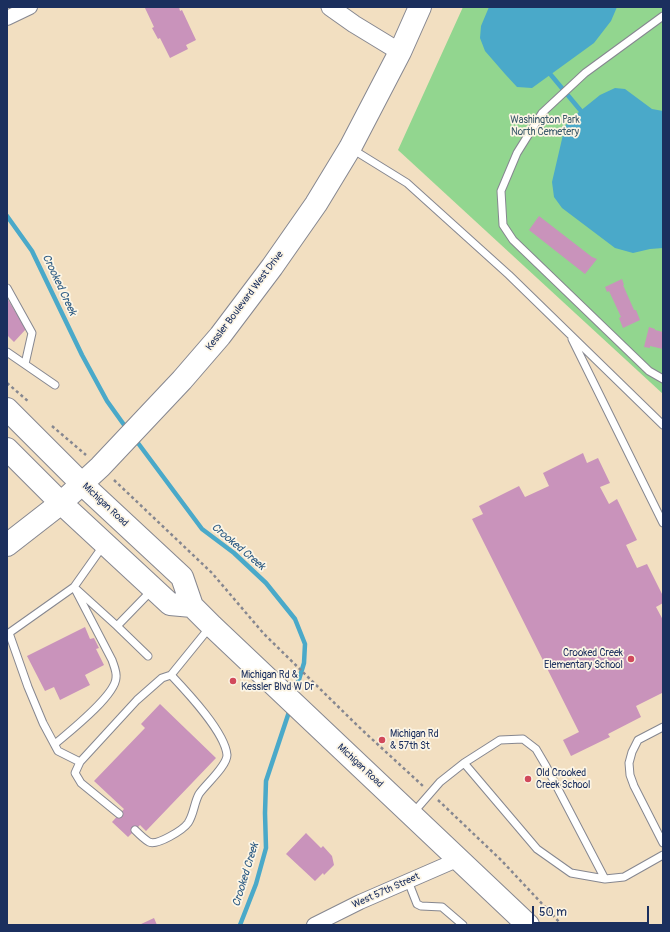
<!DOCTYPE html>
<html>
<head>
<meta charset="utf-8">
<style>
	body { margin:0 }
	#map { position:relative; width:670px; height:932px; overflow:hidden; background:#f2dfc1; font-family:Pangolin,sans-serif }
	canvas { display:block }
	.frame { position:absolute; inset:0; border:8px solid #1b2f5e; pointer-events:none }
	.scale { position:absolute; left:532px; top:906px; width:117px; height:18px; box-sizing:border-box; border:2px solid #1b2f5e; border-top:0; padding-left:5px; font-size:12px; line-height:14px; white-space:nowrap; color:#1b2f5e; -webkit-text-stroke:3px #fcf5e5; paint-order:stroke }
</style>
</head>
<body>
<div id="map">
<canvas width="670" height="932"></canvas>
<div class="frame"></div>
<div class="scale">50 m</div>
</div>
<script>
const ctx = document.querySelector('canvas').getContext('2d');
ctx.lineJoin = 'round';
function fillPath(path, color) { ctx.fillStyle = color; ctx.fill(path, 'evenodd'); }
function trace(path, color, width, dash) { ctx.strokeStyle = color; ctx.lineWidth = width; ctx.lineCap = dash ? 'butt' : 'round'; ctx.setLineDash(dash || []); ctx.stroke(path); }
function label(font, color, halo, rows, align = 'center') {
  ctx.font = font + ' Pangolin,sans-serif'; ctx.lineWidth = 3.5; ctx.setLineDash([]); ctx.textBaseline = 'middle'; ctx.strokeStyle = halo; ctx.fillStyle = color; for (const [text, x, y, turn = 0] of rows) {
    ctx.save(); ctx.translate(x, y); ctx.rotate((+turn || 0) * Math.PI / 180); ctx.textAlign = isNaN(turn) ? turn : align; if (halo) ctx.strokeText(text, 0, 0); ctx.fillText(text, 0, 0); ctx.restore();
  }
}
fillPath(new Path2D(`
	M463,7H663V394L398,150Z`), '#92d68f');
fillPath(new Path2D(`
	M489,7H617L611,21L594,43L532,88L517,87L505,74L485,51L480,38L481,26Z
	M615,88L625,89L652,109L663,111V248L650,249L633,253L615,248L562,208L554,197L552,182L565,126L574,116L600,95Z`), '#4aa9c9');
trace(new Path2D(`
	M551,75L581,111
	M7,216L32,251L82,355L107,401L127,429
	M135,439L202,529L234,553L266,583L295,619L305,644L304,663L294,696
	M240,925L256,884L266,848L265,813L266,781L290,709`), '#4aa9c9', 4.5);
fillPath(new Path2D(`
	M147,7H179L180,11L182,10L196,40L186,45L188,49L170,58L160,38L158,39L152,28L154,27L145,8Z
	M539,216L592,257L597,259L585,274L529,230Z
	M622,279L624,285H623L634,310H636L640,320L623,328L619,318L621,317L609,291L607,292L605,287Z
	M7,298L26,329L14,342L7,335Z
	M649,327L655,329V330L663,332V349L650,346V348L644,347Z
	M583,453L587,463L598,458L610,483L600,487L609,504L617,499L637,540L626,545L637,568L647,564L663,596V603L656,607L663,620V695L662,693L636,706L641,717L608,734L610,737L571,756L563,740L579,732L472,519L483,514L479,506L519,486L525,497L549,486L543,473Z
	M85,627L90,639L94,638L99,648L96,649L104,665L85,675L90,685L60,700L54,687L45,691L27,656Z
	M160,704L216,758L146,831L140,825L128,837L112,822L124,809L94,781L145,728L141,724Z
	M306,833L321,848L323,846L332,856L334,865L324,875L323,873L315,881L286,854Z
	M154,918L157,925H139Z`), '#c993bb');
const service = new Path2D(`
	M663,16L585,73L542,113L517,153L501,191L503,225L513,240L649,371L663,379
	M352,149L407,183L509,275L663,425
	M7,288L32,333L25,364
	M572,339L663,523
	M7,352L55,385
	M103,546L74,587L117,626L152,590
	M117,626L148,656
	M663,727L638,740L632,752L629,763L630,775L634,786L663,843
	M55,744C69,732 115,696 116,678C117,672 114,666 112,660L74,587L9,633L28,687L43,723L58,751L80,762
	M413,813L440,782L464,763L500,740L523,739L536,749L546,766L605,879L571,873L537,849L464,763
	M119,814L81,783L75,773L80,762L137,700L162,678L171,675
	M135,830C139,834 144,839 149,842C157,846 183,830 188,823C194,814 194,803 199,794C206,784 227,766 227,755C225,732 187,692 171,675L210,627
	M605,879L624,877L663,855
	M408,881L417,904L421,906L442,907L463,925`);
const minor = new Path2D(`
	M7,18L30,7
	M314,925L360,902L459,859`);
const tertiary = new Path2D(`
	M330,7L354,24L400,52`);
const primary = new Path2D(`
	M7,409L82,484L182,577L192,606L212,626L528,925
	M7,449L61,503L170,604L192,606
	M7,545L61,503L100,467L182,380L220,336L272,267L316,204L350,148L400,52L420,7`);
trace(service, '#868790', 9);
trace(minor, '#868790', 16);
trace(tertiary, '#868790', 19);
trace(primary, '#868790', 24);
trace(new Path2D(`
	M7,383L29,402
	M52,426L86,455
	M114,480L212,573L264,634L361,729L423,786
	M438,800L501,860L562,925`), '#868790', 2.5, [3, 3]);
trace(service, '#fff', 7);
trace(minor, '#fff', 14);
trace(tertiary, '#fff', 17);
trace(primary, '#fff', 22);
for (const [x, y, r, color] of [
	[631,659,4,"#d1495b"],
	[233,681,4,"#d1495b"],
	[382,740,4,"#d1495b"],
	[528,779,4,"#d1495b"]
]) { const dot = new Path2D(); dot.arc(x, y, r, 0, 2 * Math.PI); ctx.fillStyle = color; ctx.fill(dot); trace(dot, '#fcf5e5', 1.5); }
label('10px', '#39596a', '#fcf5e5', [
	["Washington Park",545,120],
	["North Cemetery",545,132]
]);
label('10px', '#1b2f5e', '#fcf5e5', [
	["Kessler Boulevard West Drive",245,301,-53],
	["Michigan Road",105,505,43],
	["Michigan Road",360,766,43],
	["West 57th Street",386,891,-24]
]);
label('10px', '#1b2f5e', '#fcf5e5', [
	["Crooked Creek",623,653,"right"],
	["Elementary School",623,665,"right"],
	["Michigan Rd &",241,675],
	["Kessler Blvd W Dr",241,687],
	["Michigan Rd",390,734],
	["& 57th St",390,746],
	["Old Crooked",536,773],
	["Creek School",536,785]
], 'left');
label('italic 11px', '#2b5a83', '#fcf5e5', [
	["Crooked Creek",59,285,65],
	["Crooked Creek",238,547,40],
	["Crooked Creek",246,875,-73]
]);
</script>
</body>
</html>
